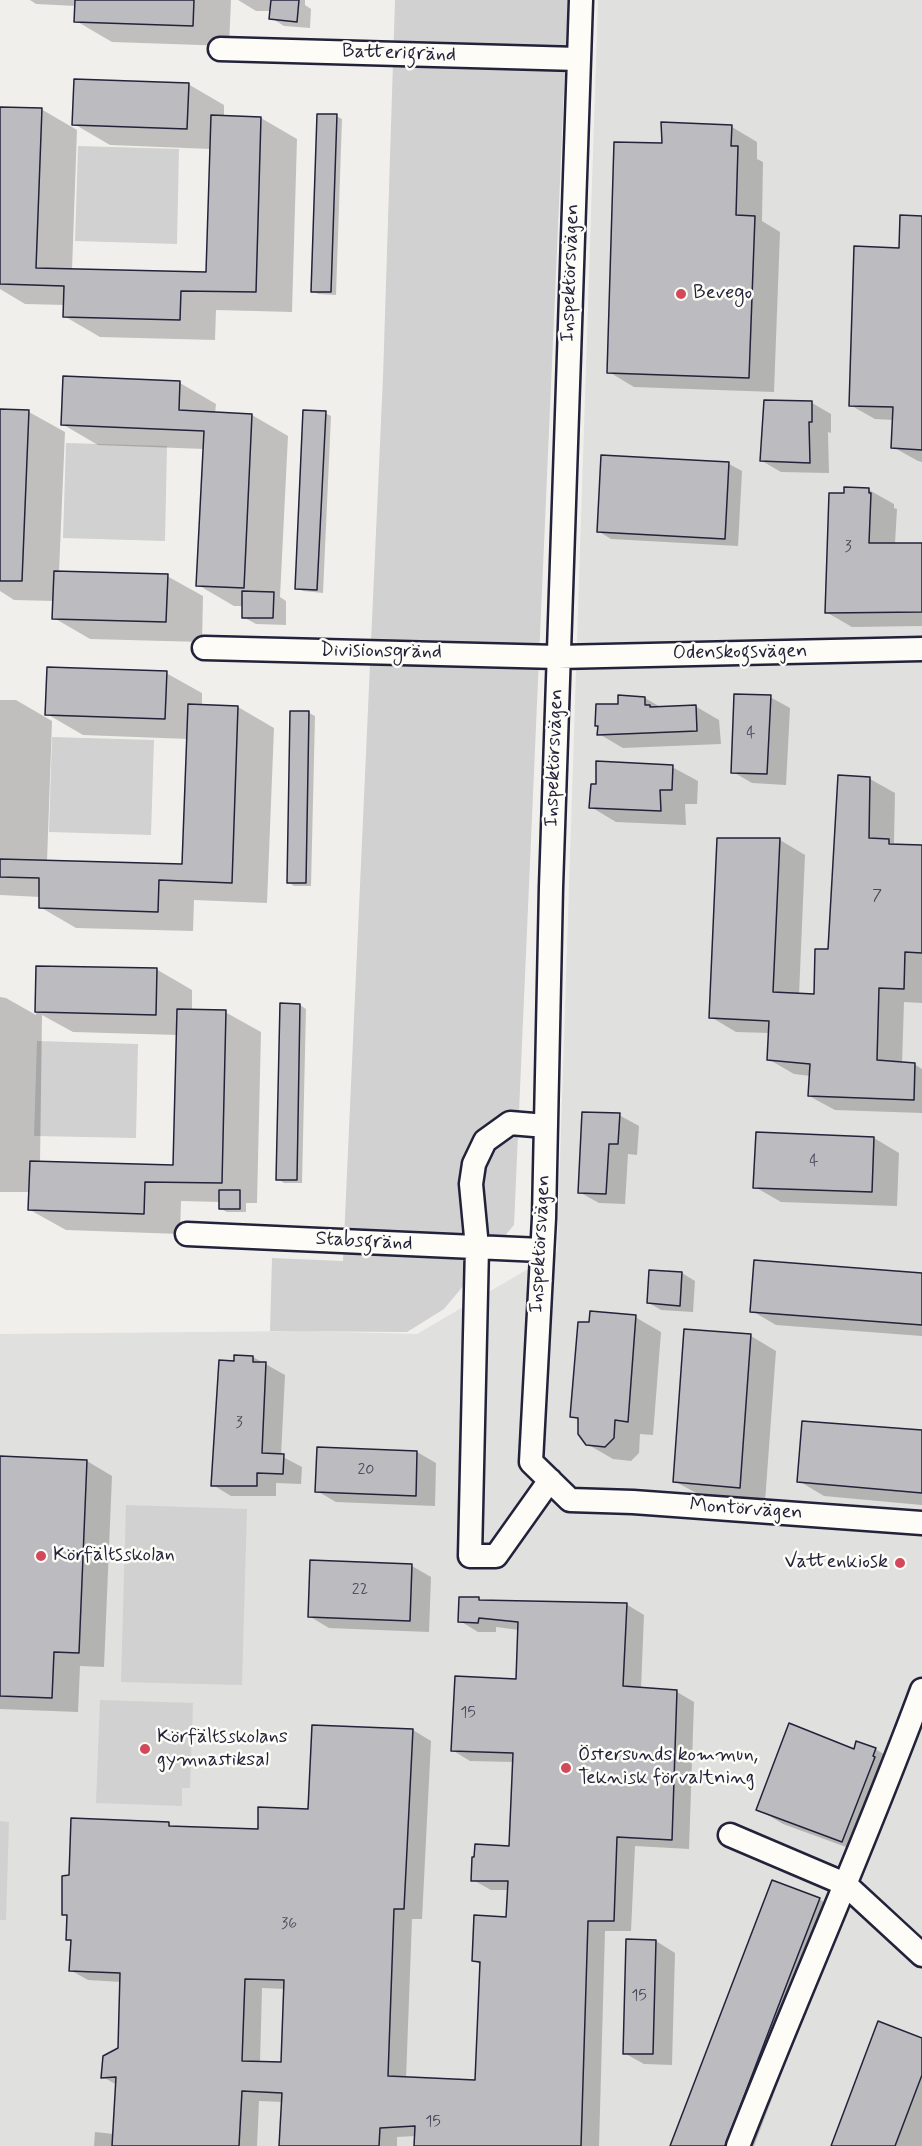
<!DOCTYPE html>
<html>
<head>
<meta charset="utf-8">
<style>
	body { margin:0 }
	canvas { display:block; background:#f0efec }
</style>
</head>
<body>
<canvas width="922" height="2146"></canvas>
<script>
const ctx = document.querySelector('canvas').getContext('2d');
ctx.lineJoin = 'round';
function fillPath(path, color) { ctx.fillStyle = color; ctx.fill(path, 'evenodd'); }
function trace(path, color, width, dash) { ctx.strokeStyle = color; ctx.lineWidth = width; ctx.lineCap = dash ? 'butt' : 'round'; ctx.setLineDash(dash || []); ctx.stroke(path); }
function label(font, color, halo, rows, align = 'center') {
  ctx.font = font + ' Mynerve,sans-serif'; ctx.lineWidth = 5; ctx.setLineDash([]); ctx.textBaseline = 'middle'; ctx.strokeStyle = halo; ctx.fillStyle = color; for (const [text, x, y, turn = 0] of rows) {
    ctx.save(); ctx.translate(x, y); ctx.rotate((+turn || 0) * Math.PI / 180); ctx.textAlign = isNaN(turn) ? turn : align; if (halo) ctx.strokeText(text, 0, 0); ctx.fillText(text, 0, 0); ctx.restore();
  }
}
fillPath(new Path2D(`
	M598,0H922V2146H0V1334L299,1331L417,1334L557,1252Z`), '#e0e0df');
fillPath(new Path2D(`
	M395,0H568L514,1225L444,1309L407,1332L270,1331L272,1258L343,1261L383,377Z
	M78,146L179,149L177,244L75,241Z
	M66,443L167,446L165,541L63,538Z
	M52,737L154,740L151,835L49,832Z
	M37,1041L138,1044L136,1138L34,1136Z
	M126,1505L247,1509L242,1685L121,1682Z
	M100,1700L193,1703L190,1788H182V1806L96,1803Z
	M0,1821L9,1822L6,1920H0Z`), '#d2d1d1');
fillPath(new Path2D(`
	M30,0H231L229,46L112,42L76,21V6L36,4Z
	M238,0H305V5L311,9L310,28L284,26L271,18V11H256Z
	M188,84L224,105V117L261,118L297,139L292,312L216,310L215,340L100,337L64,316L65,305L25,304L0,289V108L41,109L77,130L72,270L208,274L211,149L110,145L74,124Z
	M336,116L342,119L336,295L318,294L312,291Z
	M732,127L757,142V159L763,162L762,221L780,232L774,392L634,387L609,372L663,145Z
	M922,218V462L918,461L893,447L894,420L875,419L850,405L900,249Z
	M180,383L216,404L215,414L252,415L288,436L280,597L286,601V625L256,624L243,617V606H234L198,585L204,449L98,445L62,424Z
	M812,403L831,414V433L828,432L829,473L781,472L762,461Z
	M0,411L29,412L65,432L59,572L167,576L203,596L202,642L90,639L54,618V601L14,600L0,591Z
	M325,413L331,416L323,593L303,591L297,588Z
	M729,464L742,471L738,546L611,539L598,531Z
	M869,490L894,504V508L897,509L895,544L922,545V626L852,627L826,612L845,495Z
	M166,673L202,693V706L238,707L274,728L267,903L194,900L193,931L76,928L40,907V897L0,895V700H16L52,721L47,862L184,866L188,739L83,735L47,714Z
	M619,697L645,698L662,708L695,706L719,720L721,744L623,748L599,734L619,706Z
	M770,697L790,708L786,785L752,783L733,772Z
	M309,713L315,716L311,886H294L288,882Z
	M672,767L698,781L697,804H685L686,825L616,822L591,807Z
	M870,779L895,793L894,843L898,846H922V1003L904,1002L902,1064H914L922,1069V1113L835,1110L809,1096L811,1076L794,1074L768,1059L770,1033L736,1032L711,1017L780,840L805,855L799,995H815L830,951Z
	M38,967L156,969L192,990V1011L225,1012L261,1032L257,1203H246V1212H227L221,1209V1202L181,1201L180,1234L66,1230L30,1210V1192H0V997L6,998L36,1015ZM42,1015L73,1032L178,1035L175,1167L40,1163Z
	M300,1005L306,1009L302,1183H284L278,1179Z
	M619,1115L639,1126L637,1155L628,1154L625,1204L599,1203L579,1192Z
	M874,1138L899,1153L897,1206L781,1202L755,1187Z
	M650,1271L682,1273L695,1281L693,1312L661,1310L649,1303Z
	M922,1274V1336L776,1325L752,1311Z
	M635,1317L661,1332L653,1435L640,1434L639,1453L631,1461L613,1459L587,1444L580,1421L572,1416L590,1323Z
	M751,1336L776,1351L765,1502L700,1495L674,1481Z
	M253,1357L285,1375L281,1456L302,1467L301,1484L276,1483V1496H231L213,1485Z
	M922,1431V1505L824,1496L799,1481Z
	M417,1452L436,1463L435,1506L336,1502L317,1491Z
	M0,1458L87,1461L112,1476L104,1667L80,1666L78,1712L0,1709Z
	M412,1566L431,1577L429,1632L329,1628L309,1616Z
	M479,1599L483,1601L626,1604L644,1615L641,1689L677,1692L694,1702L689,1849L635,1846L631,1931H605L599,2146H416V2136L397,2137V2146H280L283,2102L259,2101L257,2146H94L95,2132L114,2134L117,2085L103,2077L119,2049L121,1982L88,1980L70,1970L72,1942L67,1939L68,1916L64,1914L70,1877L168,1824L176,1828L259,1830L310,1811L413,1730L431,1741L422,1919H412L406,2079L477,2082L481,1965L473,1960L508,1918L509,1890H491L473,1880L510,1847L514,1762L470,1761L452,1750L517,1681L519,1630L496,1627V1632H478L460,1621ZM262,1988L285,1989L283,2063H260Z
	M875,1749L901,1764L868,1855L783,1824L758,1809L855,1751Z
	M819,1899L843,1913L754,2146H672Z
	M656,1941L675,1953L672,2065L644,2064L624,2053Z
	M922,2039V2146H832Z`), '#0003');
const building = new Path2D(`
	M75,0H194L193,26L74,22Z
	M271,0H299L297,22L269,19Z
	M74,79L189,83L187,129L72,125Z
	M0,107L42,108L36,268L206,272L211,115L261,117L256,292L181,291L180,320L63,317L64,286L0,284Z
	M317,114H337L331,292H311Z
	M661,122L732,125L731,146H738L736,215L755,216L749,378L607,373L614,142L662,143Z
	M900,215L922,216V450L891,448L893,407L849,406L854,246L899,248Z
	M63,376L180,381L179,410L252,414L244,588L196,586L204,431L61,425Z
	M764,400L812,401V422H809L810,463L760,461Z
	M0,409L29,410L22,581H0Z
	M303,410L326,411L317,590L295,589Z
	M601,455L729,462L725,539L597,532Z
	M844,487L869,488V493H871L869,543H922V612L825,613L829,493H844Z
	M54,571L168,574L166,622L52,619Z
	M242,591L274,592L273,618H242Z
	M47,667L167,671L165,719L45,715Z
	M734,694L771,695L767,774L731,773Z
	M618,695L645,697V705H650V707L696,705L697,731L597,735L598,726H595L596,704H618Z
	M188,704L238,706L232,883L159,880L158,912L39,908V878L0,877V859L182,864Z
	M290,711H309L306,883H287Z
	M596,761L673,765L672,790H660L661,811L589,808L591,784H596Z
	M838,775L870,777L869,838L889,839V844L922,845V953L905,952L904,989L879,988L877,1060L915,1063L914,1100L808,1096L810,1064L767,1060L769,1021L709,1018L717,838H780L773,992L814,994L815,949H828Z
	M36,966L157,968L156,1015L35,1012Z
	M280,1003L300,1004L297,1180H276Z
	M177,1009L226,1010L222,1183L145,1182L144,1214L28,1210L30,1161L173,1165Z
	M582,1112L620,1113L618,1144H609L606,1194L578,1193Z
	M756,1132L874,1137L872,1192L753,1188Z
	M219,1190H240V1209H219Z
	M754,1260L922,1273V1325L750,1312Z
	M649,1270L682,1272L680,1306L647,1303Z
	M590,1311L636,1315L628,1422L615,1420L614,1438L605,1447L586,1445L578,1434V1418L570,1417L578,1322H589Z
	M684,1329L751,1334L740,1488L673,1482Z
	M234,1355L253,1356V1362H266L262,1453L284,1454L283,1474L257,1473V1486H211L219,1360L234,1361Z
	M802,1421L922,1430V1493L797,1482Z
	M317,1447L417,1451L416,1496L315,1492Z
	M0,1456L87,1460L79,1653L54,1652L52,1698L0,1696Z
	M310,1560L412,1564L410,1621L308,1617Z
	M459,1597H479V1600L627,1603L623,1686L677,1690L672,1840L617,1837L614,1921H588L581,2146H414L415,2126L380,2128L379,2146H279L282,2093L242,2091L239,2146H112L116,2077L101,2078L103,2056L118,2048L120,1973L69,1971L71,1940H66L67,1915H62V1876L69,1875L71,1818L169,1822V1826L258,1829V1807L308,1809L312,1725L413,1729L404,1909H394L388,2076L475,2080L480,1962L472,1961L474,1915L506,1917L508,1881H471L472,1857H474L475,1844L509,1846L513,1753L451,1751L455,1676L516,1679L518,1622L479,1618L478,1623L458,1622ZM245,1979L284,1980L281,2062L242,2061Z
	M789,1723L854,1749L856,1741L876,1748L873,1756L875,1757L842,1842L756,1810Z
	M772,1880L820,1898L791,1973L725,2146H670Z
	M626,1939L656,1940L653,2054H623Z
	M878,2021L922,2038V2075L895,2146H831Z`);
fillPath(building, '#bcbcc0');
trace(building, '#22223b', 1.5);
const minor = new Path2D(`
	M581,0L551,887L544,1218L531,1462L570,1500L633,1502L922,1523
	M220,49L578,59
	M204,648L558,657L922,649
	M546,1126L510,1123L485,1141L474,1164L471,1184L477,1247L470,1556H496L550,1480
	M187,1234L541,1250
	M730,1835L845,1884L922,1955
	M738,2146C798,1993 865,1844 922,1690`);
trace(minor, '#22223b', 27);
trace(minor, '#fdfcf7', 22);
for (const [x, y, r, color] of [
	[681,294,6,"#d1495b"],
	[41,1556,6,"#d1495b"],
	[900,1563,6,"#d1495b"],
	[145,1749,6,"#d1495b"],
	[566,1768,6,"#d1495b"]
]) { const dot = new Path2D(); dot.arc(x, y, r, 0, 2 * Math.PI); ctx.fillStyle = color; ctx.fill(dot); trace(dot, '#fdfcf7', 2); }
label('16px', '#48485c', null, [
	["3",848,548],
	["4",751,734],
	["7",877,897],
	["4",814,1162],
	["3",239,1424],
	["20",366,1471],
	["22",360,1591],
	["15",468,1714],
	["36",289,1925],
	["15",639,1997],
	["15",433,2123]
]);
label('20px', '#22223b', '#fdfcf7', [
	["Batterigränd",399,54,2],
	["Inspektörsvägen",571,273,-88],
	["Divisionsgränd",381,652,1],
	["Odenskogsvägen",740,653,-1],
	["Inspektörsvägen",555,758,-88],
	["Stabsgränd",364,1242,3],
	["Inspektörsvägen",541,1244,-87],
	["Montörvägen",746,1510,4]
]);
label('20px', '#22223b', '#fdfcf7', [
	["Bevego",693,294],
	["Körfältsskolan",53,1556],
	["Vattenkiosk",888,1563,"right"],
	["Körfältsskolans",157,1738],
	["gymnastiksal",157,1761],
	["Östersunds kommun,",578,1756],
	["Teknisk förvaltning",578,1779]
], 'left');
</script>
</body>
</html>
